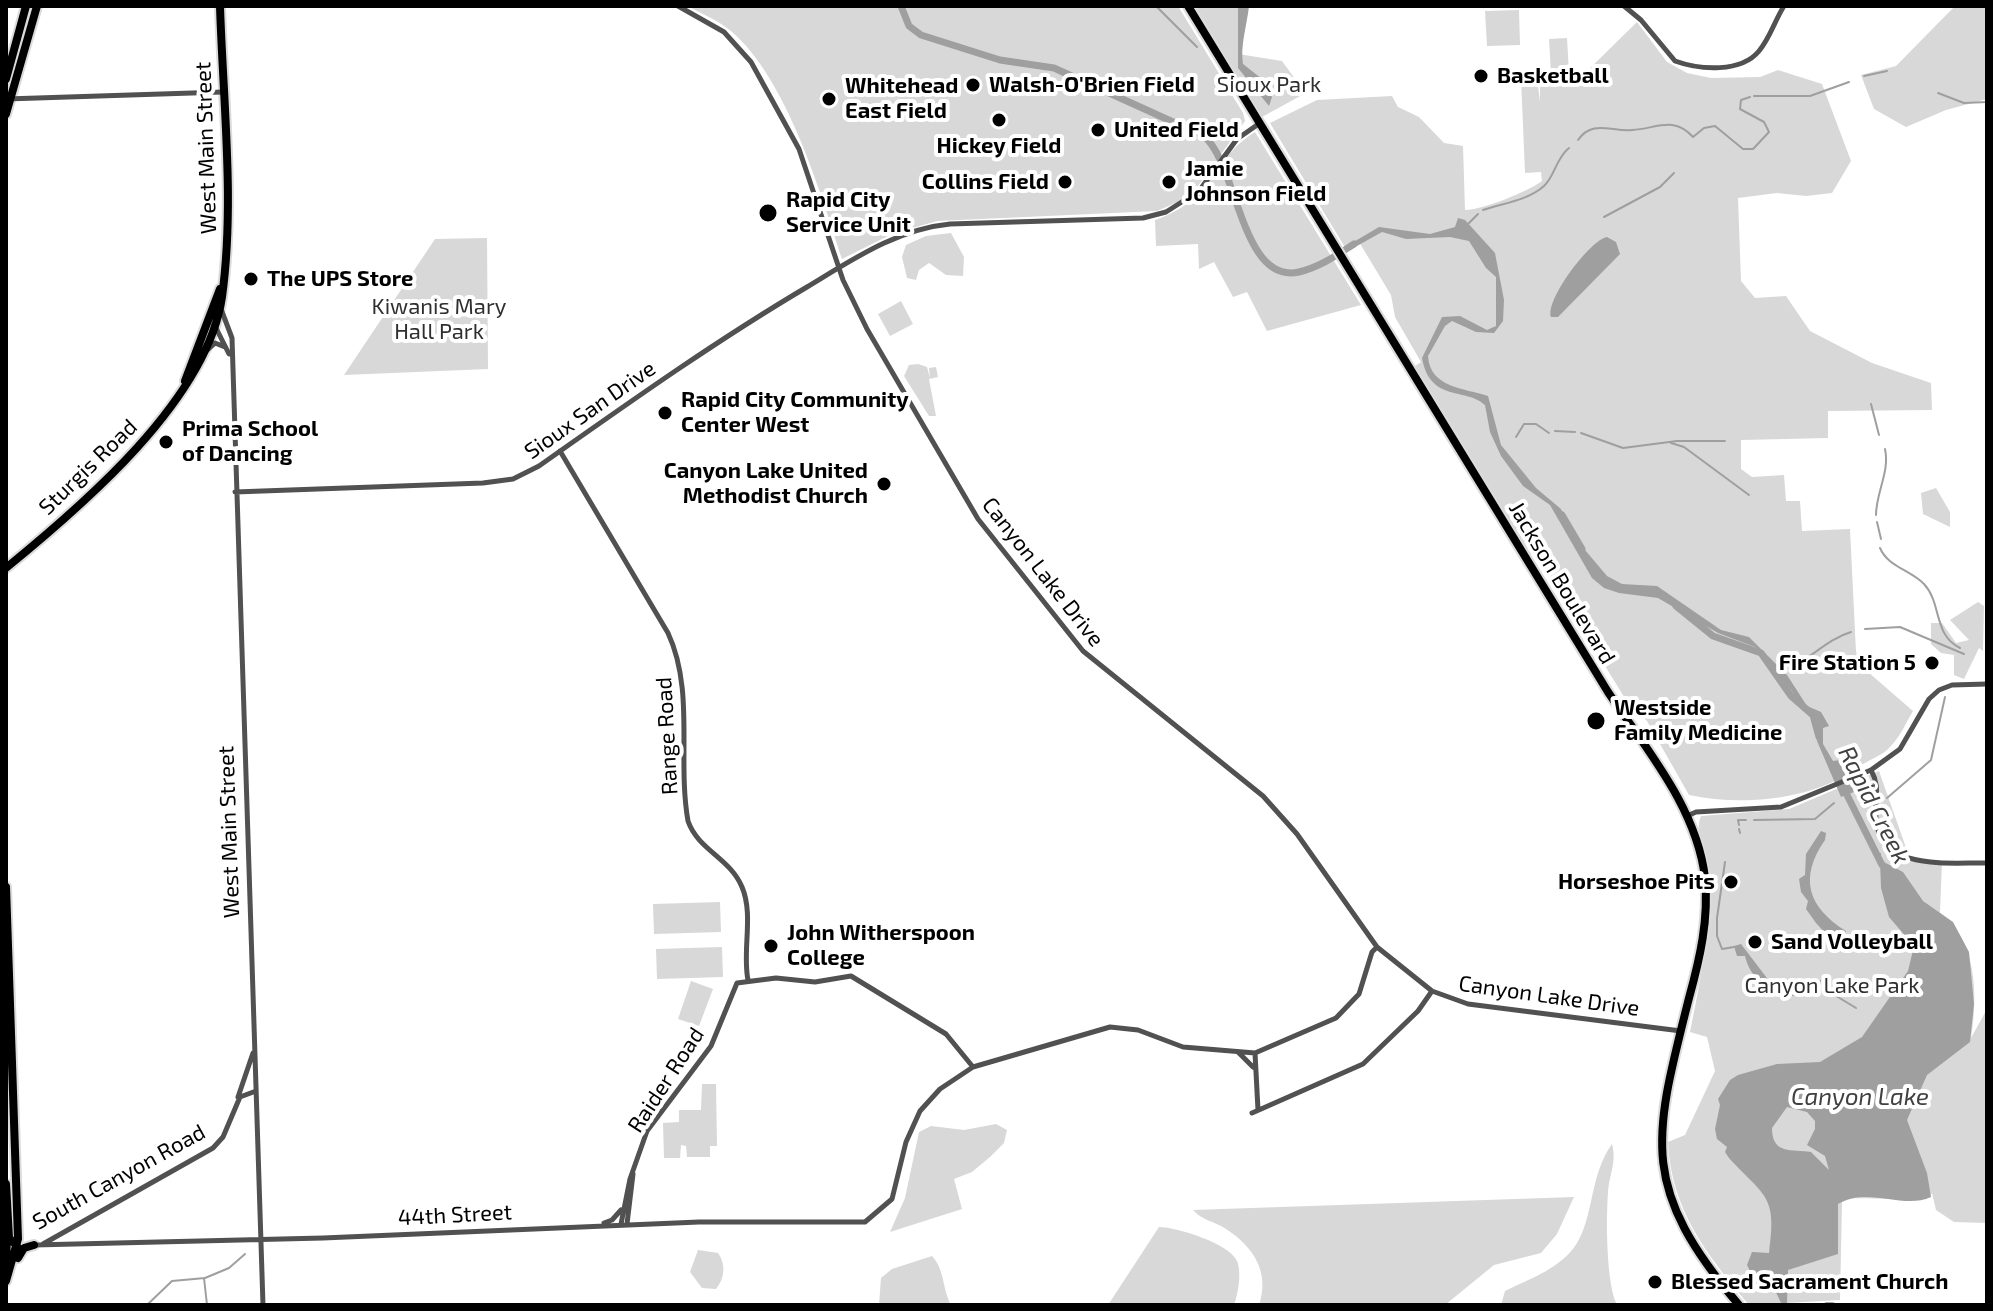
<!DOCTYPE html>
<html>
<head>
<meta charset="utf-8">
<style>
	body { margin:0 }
	#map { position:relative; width:1993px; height:1311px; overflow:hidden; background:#fff; font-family:"Exo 2",sans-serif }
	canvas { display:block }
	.frame { position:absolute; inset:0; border:8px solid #000; pointer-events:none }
</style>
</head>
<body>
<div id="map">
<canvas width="1993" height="1311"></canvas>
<div class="frame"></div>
</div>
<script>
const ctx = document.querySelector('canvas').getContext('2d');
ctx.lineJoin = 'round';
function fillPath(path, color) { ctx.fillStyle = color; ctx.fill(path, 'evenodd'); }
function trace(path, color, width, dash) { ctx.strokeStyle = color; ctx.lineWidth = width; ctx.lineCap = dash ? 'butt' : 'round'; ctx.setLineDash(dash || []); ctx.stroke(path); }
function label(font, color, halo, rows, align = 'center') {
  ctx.font = font + ' "Exo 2",sans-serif'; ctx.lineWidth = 8; ctx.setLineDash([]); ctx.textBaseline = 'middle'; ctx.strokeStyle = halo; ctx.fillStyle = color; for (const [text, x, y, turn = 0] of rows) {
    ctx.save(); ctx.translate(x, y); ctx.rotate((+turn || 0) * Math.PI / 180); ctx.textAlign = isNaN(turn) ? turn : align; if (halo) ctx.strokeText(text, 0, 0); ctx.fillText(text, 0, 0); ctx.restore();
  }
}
fillPath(new Path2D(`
	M688,6H1178L1243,113L1245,121L1198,186L1180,201L1157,211L937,221L892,234L842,259C820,191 787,79 731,31C719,21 702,14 688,6Z
	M1195,6H1238V54L1282,61L1303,90L1302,95L1262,117Z
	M1955,6H1987V99L1946,110L1906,127L1874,109L1861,75L1896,66Z
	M1519,10L1520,45L1487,46L1485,11Z
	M1637,22L1667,62L1687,73L1711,78L1760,77L1778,70L1822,84L1851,161L1832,193L1806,196L1777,193L1738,198L1741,281L1755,298L1786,296L1810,331L1872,363L1931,383L1932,410L1828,411V438L1741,440V469L1752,477L1784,475L1786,501H1800L1802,531L1850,529L1856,652L1868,672L1913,711C1906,723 1900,737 1890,747C1881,757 1869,759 1859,767C1815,799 1745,807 1689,795L1647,721L1626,700L1535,552L1530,554L1415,366L1421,362L1395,317L1391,295L1359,242L1346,249L1270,123L1317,100L1392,96L1398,107L1419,117L1444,143L1463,146L1465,210C1482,210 1527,192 1542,181L1541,172L1525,173L1521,78L1537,77L1540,102V79L1580,78Z
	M1567,38L1569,73L1551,74L1549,39Z
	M1255,132L1361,305L1267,331L1247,292L1233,297L1214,262L1199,269L1198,244L1156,246L1155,220C1213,201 1211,159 1255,132Z
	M951,233L964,257L963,276L946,275L929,263L919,270L916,280L907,278L902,257L906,245L926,236Z
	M487,238L488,369L344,375L435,239Z
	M901,301L913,324L890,336L878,314Z
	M918,364L927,367L930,378L929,368L936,367L938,377L929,379L936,416H929L904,376L909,365Z
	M1936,488L1950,512V527L1923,514L1921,493Z
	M1978,602L1984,606L1983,651L1979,648L1964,679L1954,675V655L1941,653L1931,644V623H1942L1956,643L1969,640L1950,620Z
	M1879,771L1910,859L1942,861L1940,913C1977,939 1978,996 1971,1038L1987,1009V1223L1954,1222L1936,1210L1932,1193C1925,1204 1865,1196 1846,1199L1842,1202L1840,1300L1749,1305C1707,1255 1671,1210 1668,1142L1685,1135L1715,1071L1707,1037L1690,1032C1700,982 1710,934 1711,883C1712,862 1692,836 1701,816L1789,809Z
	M720,902L721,932L654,934L653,904Z
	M722,947L723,977L657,979L656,949Z
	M691,981L713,989L699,1026L678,1019Z
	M702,1084H716L717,1146H710V1157H687L686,1146L681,1145L680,1158H664L663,1123L679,1122V1110H701Z
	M996,1124L1007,1130L1004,1143L990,1157L972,1172L954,1179L962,1209L890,1232L905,1198L919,1132L931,1126L964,1130Z
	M1612,1144C1617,1162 1609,1175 1608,1193C1606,1218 1606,1284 1617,1305H1501L1505,1291C1529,1279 1562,1268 1577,1243C1594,1215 1590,1174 1612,1144Z
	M1574,1197L1557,1234L1541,1253L1494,1265L1445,1305H1259C1270,1273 1254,1247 1226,1229C1214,1221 1203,1221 1193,1210Z
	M1159,1227C1177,1227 1230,1244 1237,1261C1242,1273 1238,1294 1234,1305H1108Z
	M698,1250L718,1253C726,1264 725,1278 716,1289L702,1288L690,1272Z
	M932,1256C945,1270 942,1288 951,1305H879L881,1278L892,1269Z`), '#d8d8d8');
fillPath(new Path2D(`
	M1238,6H1249C1247,25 1240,46 1243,64L1262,79L1272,97L1269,106L1238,68Z
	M1458,218L1465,220L1495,253L1504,300L1503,321L1494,333L1476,332L1452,321L1445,326L1428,356C1430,388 1464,388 1488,396L1501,445L1536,488L1561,509L1574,537L1607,576L1622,584L1657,586L1721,630L1749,637L1787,675L1807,706L1821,712L1829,726L1823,728V744L1833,761L1840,760L1854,792L1841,797L1817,741L1819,724L1802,710L1792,691L1755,647L1718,633L1658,598L1619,593L1604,588L1592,578L1550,505L1523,486L1501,456L1490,432L1485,405C1466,387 1430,403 1422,358L1442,317L1460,316L1487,330L1496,326V277L1486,268L1469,241L1450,237L1406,239L1382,232L1348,251L1345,247L1379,227L1430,234L1455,227Z
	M1607,237L1616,242L1620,254L1558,317H1551C1545,300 1590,240 1607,237Z
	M1821,831L1826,833L1825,840C1799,877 1807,907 1846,931L1842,940L1828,936L1816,923L1806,909L1808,901L1801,892L1799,879L1805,875L1806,854Z
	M1880,860L1903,872L1923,901L1953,922L1969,952L1974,1004L1970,1042L1927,1075L1907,1120L1927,1173L1931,1197C1903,1210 1868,1186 1838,1204V1254L1788,1270L1787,1304L1782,1305L1770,1280L1771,1269L1766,1289L1757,1285L1747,1265L1752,1252L1769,1253C1777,1195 1766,1198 1729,1158L1725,1152L1727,1147L1717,1139L1715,1129L1720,1105L1718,1099L1730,1080L1738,1075L1777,1064L1820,1062L1862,1037L1908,971L1914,946L1889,917L1881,888ZM1787,1107L1807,1112L1815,1121V1129L1807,1145L1825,1156L1829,1170L1811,1152C1792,1149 1772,1155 1772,1128Z
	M1741,944L1776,990L1791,991C1798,985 1810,981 1821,980V984C1793,1011 1752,988 1745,956H1737L1734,946Z`), '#9f9f9f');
trace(new Path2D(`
	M1156,6L1197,47
	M1864,76L1887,71
	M1938,93L1964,103L1987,102
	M1754,96H1810L1849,82
	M1578,140C1592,119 1612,132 1632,130C1656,129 1673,115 1693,137L1704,128L1715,126L1743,149H1753L1769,132L1764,122L1740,109L1741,100L1750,97
	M1483,210C1503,203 1527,201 1544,186C1555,176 1556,158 1569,148
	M1604,217L1660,187L1674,173
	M1467,225L1478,214
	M1871,404L1879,435
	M1555,431L1575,432
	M1581,433L1623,448L1677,441H1725
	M1516,437L1524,424H1536L1549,433
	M1671,443L1684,447L1749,495
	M1876,515C1876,492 1890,472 1885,449
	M1877,522L1881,539
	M1880,548C1888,567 1911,570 1924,584C1942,603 1933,635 1960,648
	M1865,629L1900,627L1964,654
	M1775,671C1805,668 1821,641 1851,632
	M1887,798L1931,760L1945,697
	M1754,820L1815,819L1834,803
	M1739,825L1738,820H1746
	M1739,829L1740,833
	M1880,860V854
	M1725,862L1717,918V936L1722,949L1734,947
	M1828,991L1856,1008
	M204,1278L207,1305
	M147,1305L172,1281L205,1278L229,1268L245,1254`), '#9f9f9f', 2);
trace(new Path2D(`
	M901,6L909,26L921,35L1000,60L1054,68L1204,136C1238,165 1241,285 1299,272C1320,267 1337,255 1354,244
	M1562,515L1582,549
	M1676,606L1713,636L1761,653L1791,696L1813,715L1819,737
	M1843,787L1882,865`), '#9f9f9f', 7);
const major = new Path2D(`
	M1188,6L1608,692C1646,749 1697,808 1705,878C1709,919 1700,958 1689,998C1653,1140 1639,1187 1739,1305
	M6,79L26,6
	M6,114L37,6
	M185,381L220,289
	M6,568C82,506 207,400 222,297C235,203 223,102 220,6
	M6,887L18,1239L6,1281
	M6,1184L9,1238L17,1246
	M18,1258L24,1248L34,1245
	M6,1261L7,1237`);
trace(major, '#dbdbdb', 12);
trace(new Path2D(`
	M678,6L724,32L751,62L799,149L843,280L867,329L978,519L1083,651L1263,796L1297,834L1377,947L1432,991L1468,1004L1681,1031
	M1624,6L1641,20L1675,61C1700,70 1741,73 1759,51C1770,38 1775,20 1784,6
	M6,99L223,92
	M221,309L232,338L263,1305
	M214,324L229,354
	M207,350L215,343L225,347
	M560,451L668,633C695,691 677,759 688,821C698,850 730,858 742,887C754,915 742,951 748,980
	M235,492L483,483L513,479L539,466C627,404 714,342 807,287C852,260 897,229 950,224L1143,218L1166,212L1199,191L1237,139L1260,123
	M1871,770C1881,788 1874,799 1876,819C1880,872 1950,862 1987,863
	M1687,816L1696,812L1781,807L1871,770L1900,749L1929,699L1939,690L1952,685L1987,684
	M1238,1052L1253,1067
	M1255,1053L1258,1110
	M238,1097L253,1053
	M1252,1113L1363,1064L1418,1011L1432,991
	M604,1223L612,1220L621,1210
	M621,1224L630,1179L647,1131L711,1046L737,983L776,978L815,982L851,976L946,1034L973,1067
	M627,1224L633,1174
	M43,1244L213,1148L223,1137L240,1097L256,1091
	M34,1245L323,1238L699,1222H865L892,1199L906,1142L920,1111L940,1089L973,1067L1110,1027L1138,1030L1183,1047L1255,1053L1336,1018L1359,994L1372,952L1377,947
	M1826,1305H1833`), '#515151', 5);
trace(major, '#000', 8);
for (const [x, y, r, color] of [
	[1481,76,8,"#000"],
	[973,85,8,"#000"],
	[829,99,8,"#000"],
	[999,120,8,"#000"],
	[1098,130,8,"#000"],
	[1065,182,8,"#000"],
	[1169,182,8,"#000"],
	[768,213,10,"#000"],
	[251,279,8,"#000"],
	[665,413,8,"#000"],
	[166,442,8,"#000"],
	[884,484,8,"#000"],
	[1932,663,8,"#000"],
	[1596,721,10,"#000"],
	[1731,882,8,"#000"],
	[1755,942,8,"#000"],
	[771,946,8,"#000"],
	[1655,1282,8,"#000"]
]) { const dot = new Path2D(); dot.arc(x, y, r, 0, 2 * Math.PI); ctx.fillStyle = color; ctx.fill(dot); trace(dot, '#fff', 3); }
label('bold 22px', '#000', '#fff', [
	["Basketball",1497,76],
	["Walsh-O'Brien Field",989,85],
	["Whitehead",845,86],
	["East Field",845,111],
	["United Field",1114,130],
	["Hickey Field",999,146,"center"],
	["Jamie",1185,169],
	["Johnson Field",1185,194],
	["Collins Field",1049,182,"right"],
	["Rapid City",786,200],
	["Service Unit",786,225],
	["The UPS Store",267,279],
	["Rapid City Community",681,400],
	["Center West",681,425],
	["Prima School",182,429],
	["of Dancing",182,454],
	["Canyon Lake United",868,471,"right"],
	["Methodist Church",868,496,"right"],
	["Fire Station 5",1916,663,"right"],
	["Westside",1614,708],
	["Family Medicine",1614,733],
	["Horseshoe Pits",1715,882,"right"],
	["John Witherspoon",787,933],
	["College",787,958],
	["Sand Volleyball",1771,942],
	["Blessed Sacrament Church",1671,1282]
], 'left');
label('22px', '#2f2f2f', '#fff', [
	["Sioux Park",1269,85],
	["Kiwanis Mary",439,307],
	["Hall Park",439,332],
	["Canyon Lake Park",1832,986]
]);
label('22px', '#000', '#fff', [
	["West Main Street",206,148,-92],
	["Sioux San Drive",590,410,-35],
	["Sturgis Road",88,467,-44],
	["Canyon Lake Drive",1043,572,52],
	["Jackson Boulevard",1562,583,59],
	["Range Road",667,736,-93],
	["West Main Street",229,832,-92],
	["Canyon Lake Drive",1549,996,8],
	["Raider Road",666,1080,-57],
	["South Canyon Road",119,1177,-29],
	["44th Street",455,1215,-3]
]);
label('italic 24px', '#404040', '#fff', [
	["Rapid Creek",1874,805,63],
	["Canyon Lake",1860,1097]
]);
</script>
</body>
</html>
